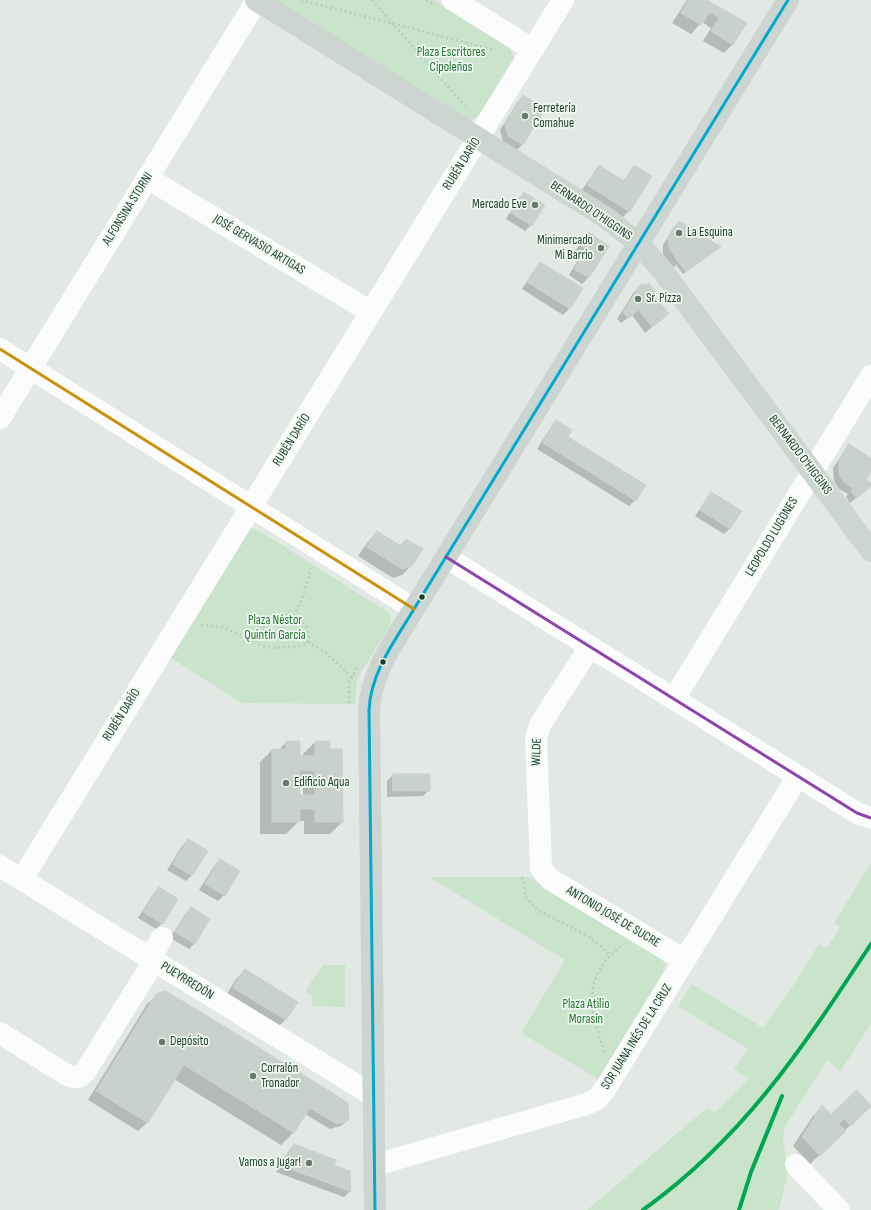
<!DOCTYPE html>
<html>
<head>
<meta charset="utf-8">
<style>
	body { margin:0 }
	canvas { display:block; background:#e2e8e3 }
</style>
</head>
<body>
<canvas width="871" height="1210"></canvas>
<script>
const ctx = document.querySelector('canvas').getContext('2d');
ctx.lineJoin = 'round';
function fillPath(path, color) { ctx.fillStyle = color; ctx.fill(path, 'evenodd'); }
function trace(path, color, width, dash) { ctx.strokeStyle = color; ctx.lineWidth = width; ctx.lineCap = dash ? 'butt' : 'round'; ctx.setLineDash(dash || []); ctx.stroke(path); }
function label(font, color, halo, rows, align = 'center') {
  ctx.font = font + ' "Sofia Sans Condensed",sans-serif'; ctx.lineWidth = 3.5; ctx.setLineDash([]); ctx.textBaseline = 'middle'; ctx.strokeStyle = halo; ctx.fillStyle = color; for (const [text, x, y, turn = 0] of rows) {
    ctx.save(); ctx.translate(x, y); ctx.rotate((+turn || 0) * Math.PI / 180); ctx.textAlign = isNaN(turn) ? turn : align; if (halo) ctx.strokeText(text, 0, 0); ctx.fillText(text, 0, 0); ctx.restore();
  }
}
fillPath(new Path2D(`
	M276,0H434L510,48L514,58L479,115L471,121Z
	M251,528L258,530L389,613L391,618L389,627L357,679L355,704L242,703L169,657L249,529Z
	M871,863V1024L840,1072L828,1059L784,1128L783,1139L788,1172L779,1210H587L707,1108L715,1113L749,1079L734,1069L748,1049L678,1006L692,984L763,1028L793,986L819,944L827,948L840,927L834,923Z
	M429,877H529L661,958L665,964L664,970L598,1079L521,1033L565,960Z
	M323,965H345V1007L312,1006V996L305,991Z`), '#c9e4ca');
fillPath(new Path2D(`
	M687,0H706L745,24L733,44L724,53L703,41L711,28L702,22L691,34L672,23Z
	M523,97L544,110L522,145L516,151L503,142L500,130L517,103Z
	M599,166L623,181L635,166L629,211L623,217L581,191Z
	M524,193L531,225L525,231L506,219L518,199Z
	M679,222L719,247L683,274L676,265L673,268L663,255V245L673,228Z
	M588,233L608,246L588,278L582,284L569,275L581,255L575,251Z
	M540,263L582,289L569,309L563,315L522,289Z
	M640,286L652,293L668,314L645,333L632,315L621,323L617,319L634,292Z
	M557,421L567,437L635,500L629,506L537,449L551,427Z
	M849,445L871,459V469L864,480L871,486L850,503L846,497L848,494L839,489L834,481L833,468Z
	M711,494L730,528L724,534L695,516Z
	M377,532L399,546L406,540L411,566L402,575L393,578L358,556L368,542Z
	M286,742L299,757H303V754L315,742L329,750H341L342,822L330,834H304V821H299L286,834H260V762L272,750H279ZM299,782H303V796H299Z
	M393,775L429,790L423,796L387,797V781Z
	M188,840L192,875L186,881L167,870L182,846Z
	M220,860L238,871L224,895L218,901L199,890L214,866Z
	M159,888L162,923L156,929L138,918L153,894Z
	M191,908L195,943L189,949L170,938L185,914Z
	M245,970L297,1003L285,1020L276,1029L225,997L236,979Z
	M166,992L347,1103L348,1120L341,1126L330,1129L305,1114L293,1133L281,1145L174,1079L148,1122L138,1131L88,1100L147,1004L157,995Z
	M870,1106L810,1164L793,1146L813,1116L822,1107L831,1116Z
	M294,1145L333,1166L350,1191L344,1197L276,1172L288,1152Z`), '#0003');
const building = new Path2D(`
	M689,0H707L747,23L733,45L711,31L719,18L710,12L701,25L681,13Z
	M523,95L545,109L523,145L508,136L505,124Z
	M599,165L624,181L634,165L652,176L630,212L587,185Z
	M524,192L545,205L532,226L511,213Z
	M679,221L690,227L673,254L669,248L668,238Z
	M690,227L721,247L697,264L684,256L679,263L673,254Z
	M588,232L609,246L589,278L574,269L586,249L580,245Z
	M684,256L697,264L686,272L679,263Z
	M540,262L583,288L570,309L527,282Z
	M650,284L655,292L636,306L639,310L628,318L623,312L640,285Z
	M653,293L669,314L652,327L636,306Z
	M556,420L572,430L568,437L646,485L636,501L543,443Z
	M849,444L871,458V471L866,480L871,483V486L857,498L851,491L853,488L845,483L839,475V461Z
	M711,492L742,511L730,529L700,510Z
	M377,531L401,546L406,539L423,549L412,566L402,569L367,547Z
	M286,741H300V756H315V741H330V749H342L343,822H315V809H300V822H272V749H286ZM300,770L315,771V795H300Z
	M393,774H430V791H393Z
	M188,839L208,851L192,876L173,864Z
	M220,859L240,871L225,896L205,884Z
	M159,887L178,899L163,924L143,912Z
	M191,907L210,919L195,944L175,932Z
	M245,969L298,1002L286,1020L233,988Z
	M166,991L212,1019L148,1123L96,1091L156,994Z
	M212,1019L323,1087L294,1133L184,1065Z
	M323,1087L348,1103L349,1120L337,1124L310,1108Z
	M857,1090L871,1106L851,1126L844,1119L839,1124L846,1131L820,1156L802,1137L822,1105L831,1114Z
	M294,1144L336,1160L328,1183L281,1166Z
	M334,1165L350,1171L351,1192L328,1183Z`);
fillPath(building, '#c9d1cc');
trace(building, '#cad1cc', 1);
trace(new Path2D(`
	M301,0L495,50
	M372,0L465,106
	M426,0L434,5
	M290,615C301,617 308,626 309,637L306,644C300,648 262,650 258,643C251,631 281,616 290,615Z
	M294,616L303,596L311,568
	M201,625L222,627L257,642
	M308,642L325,652L352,677
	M349,703V682L357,668
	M522,877L526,897L537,910L590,937L610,955
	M605,1052C588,1008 582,977 623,944`), '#bfc9c3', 2.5, [2, 3]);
trace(new Path2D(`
	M453,0L532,49
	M147,178L371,312
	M0,349L414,609
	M0,418L257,0
	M446,557L857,813L871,818
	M590,647L541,723L536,738L541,868L550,879L684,960
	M674,699L871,376
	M0,866L374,1096
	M22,879L563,0
	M150,958L162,938
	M0,1033L67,1075C75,1078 79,1079 85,1072L154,961
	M375,1165L587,1104L597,1099L604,1091L798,776
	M796,1165L839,1210`), '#fbfcfb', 22);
trace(new Path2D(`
	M256,0L605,217L638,243L662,270L871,551
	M375,1210L369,710C371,671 395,641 414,609L788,0`), '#ccd5d0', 22);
trace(new Path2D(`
	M375,1210L369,710C371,671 395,641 414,609L788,0`), '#00a9ce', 3);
trace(new Path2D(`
	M0,349L414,609`), '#cb9109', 3);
trace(new Path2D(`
	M446,557L857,813L871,818`), '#8e44ad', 3);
trace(new Path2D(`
	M643,1210C745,1137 803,1047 871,944
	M739,1210L751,1172L782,1096`), '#00a651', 4);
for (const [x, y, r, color] of [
	[525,116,4,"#62796d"],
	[535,205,4,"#62796d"],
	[679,233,4,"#62796d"],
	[601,248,4,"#62796d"],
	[638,299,4,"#62796d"],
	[422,597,3.5,"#1d3d2d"],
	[383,662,3.5,"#1d3d2d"],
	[286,783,4,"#62796d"],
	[162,1042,4,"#62796d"],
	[253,1076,4,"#62796d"],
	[309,1163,4,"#62796d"]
]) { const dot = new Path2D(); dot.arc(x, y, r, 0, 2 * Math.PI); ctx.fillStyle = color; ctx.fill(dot); trace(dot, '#eff8f1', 1.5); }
label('13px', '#23782f', '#eff8f1', [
	["Plaza Escritores",451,53],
	["Cipoleños",451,68],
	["Plaza Néstor",275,621],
	["Quintín García",275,636],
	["Plaza Atilio",586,1005],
	["Morasín",586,1020]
]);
label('13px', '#1d3d2d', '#eff8f1', [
	["Ferretería",533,109],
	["Comahue",533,124],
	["Mercado Eve",527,205,"right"],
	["La Esquina",687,233],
	["Minimercado",593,241,"right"],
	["Mi Barrio",593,256,"right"],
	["Sr. Pizza",646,299],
	["Edificio Aqua",294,783],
	["Depósito",170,1042],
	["Corralón",261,1069],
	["Tronador",261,1084],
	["Vamos a Jugar!",301,1163,"right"]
], 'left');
label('13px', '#1d3d2d', '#eff8f1', [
	["RUBÉN DARÍO",462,164,-58],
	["ALFONSINA STORNI",128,209,-58],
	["BERNARDO O'HIGGINS",591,211,34],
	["JOSÉ GERVASIO ARTIGAS",259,245,31],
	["RUBÉN DARÍO",292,440,-58],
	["BERNARDO O'HIGGINS",800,455,53],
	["LEOPOLDO LUGONES",772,537,-59],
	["RUBÉN DARÍO",122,715,-58],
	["WILDE",537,752,-88],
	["ANTONIO JOSÉ DE SUCRE",613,917,31],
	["PUEYRREDÓN",187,981,32],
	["SOR JUANA INÉS DE LA CRUZ",637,1037,-58]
]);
</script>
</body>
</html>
